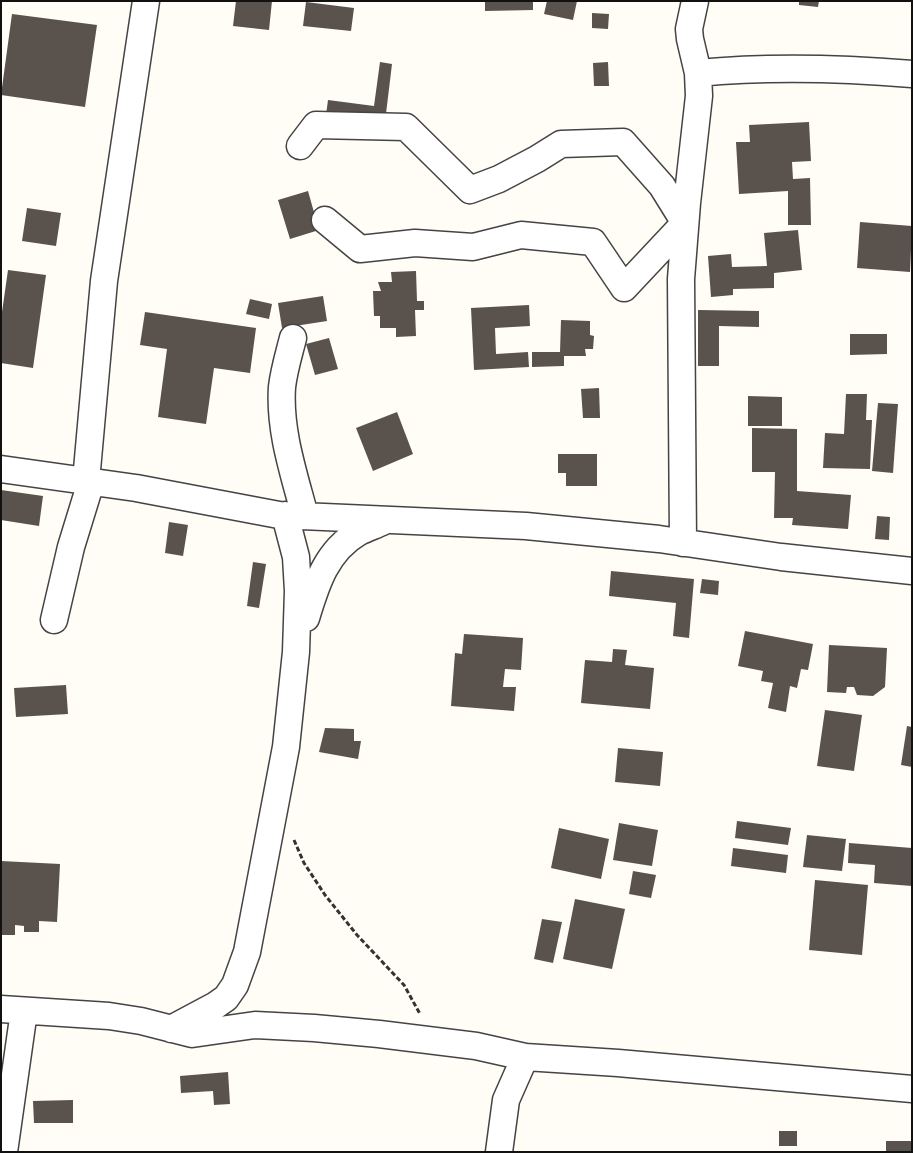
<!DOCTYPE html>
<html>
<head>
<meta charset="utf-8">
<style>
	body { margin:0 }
	#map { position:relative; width:913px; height:1153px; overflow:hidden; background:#fffdf5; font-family:"Libre Baskerville",serif }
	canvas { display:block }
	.frame { position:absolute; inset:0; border:2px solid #111; pointer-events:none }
</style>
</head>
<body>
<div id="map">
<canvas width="913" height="1153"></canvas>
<div class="frame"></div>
</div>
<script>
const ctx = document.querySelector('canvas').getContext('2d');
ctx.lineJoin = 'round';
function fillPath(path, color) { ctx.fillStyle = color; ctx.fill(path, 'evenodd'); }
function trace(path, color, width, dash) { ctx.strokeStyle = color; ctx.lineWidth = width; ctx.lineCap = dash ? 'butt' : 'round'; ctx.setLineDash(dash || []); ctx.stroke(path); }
fillPath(new Path2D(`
	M236,1H272L269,30L233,26Z
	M485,1H533V10L485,11Z
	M547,1H577L573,20L544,14Z
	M799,1H819L818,7L799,5Z
	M306,2L354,8L351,31L303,26Z
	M592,13L609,14L608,29L592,28Z
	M12,14L97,25L85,107L1,95Z
	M380,62L392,64L385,122L326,115L328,100L374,106Z
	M608,62L609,86H594L593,63Z
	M809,122L811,161L792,162L793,179L810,178L811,225H788V191L739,194L736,142H750L749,125Z
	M308,191L319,230L290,239L278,200Z
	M27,208L61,213L56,246L22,241Z
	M860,222L912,226L910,272L857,268Z
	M798,230L802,270L774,273V288L733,289V295L711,297L708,256L731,254L732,267L767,266L764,233Z
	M8,270L46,275L33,368L1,363V319Z
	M416,271L417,301H424V310H415L416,336L396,337V328H380V316H374L373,291H381L378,282H392L391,272Z
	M323,296L327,321L282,328L278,303Z
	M250,299L272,304L269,319L246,314Z
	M529,305L530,326L495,328L496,354L528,352L529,367L474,370L471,308Z
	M698,310L759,311V327L719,326V366H698Z
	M145,312L256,328L250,373L214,368L206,424L158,417L167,349L140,345Z
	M561,320L590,321V335L594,336L593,349H585L586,356H564V366L532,367V352H560Z
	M850,334H887V354L850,355Z
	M329,338L338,369L315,375L306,344Z
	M599,388L600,418H583L581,389Z
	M846,394H867L866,420H872L870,469L823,468L825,433L844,434Z
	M748,396L782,397V426H748Z
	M878,403L898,404L893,473L872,471Z
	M397,412L413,454L373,471L356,428Z
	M752,428L797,429V491L851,495L848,529L792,525L793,518H774L775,472H752Z
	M558,454H597V486H566V473H558Z
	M1,490L43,496L39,526L1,520Z
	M877,516L890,517L889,540L875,539Z
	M169,522L188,525L183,556L165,553Z
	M253,562L266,564L259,608L247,606Z
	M611,571L694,579L689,638L673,636L676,603L609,596Z
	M702,579L719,581L718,595L700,593Z
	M745,631L813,644L808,670L801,669L797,688L790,686L786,712L768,708L773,683L761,681L763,671L738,666Z
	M464,634L523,638L521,670L505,669L503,687H516L514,711L451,706L455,653L462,654Z
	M829,645L887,648L885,687L873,696L857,695L854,687H847L846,693L827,692Z
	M613,649L627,650L625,665L654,668L650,709L581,703L585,660L612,662Z
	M66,685L68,714L16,717L14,688Z
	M825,710L862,715L854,771L817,766Z
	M907,726L912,727V767L901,765Z
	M325,728L354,729V741H361L358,759L319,752Z
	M618,748L663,752L660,786L615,782Z
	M737,821L791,828L788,845L735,838Z
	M619,823L658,830L652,866L613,860Z
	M559,828L609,839L601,879L551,868Z
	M807,835L846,839L842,871L803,867Z
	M849,843L912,848V886L874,883L875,865L848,863Z
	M733,848L788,855L786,873L731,866Z
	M1,861L60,864L57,922L39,921V932H24V926L15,925V935H1Z
	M633,871L656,875L651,898L629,894Z
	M815,880L868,885L862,955L809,950Z
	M575,899L625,909L612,969L563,959Z
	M542,919L562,922L553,963L534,959Z
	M228,1072L230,1104L214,1105L213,1091L181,1093L180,1076Z
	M73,1100V1123H34L33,1101Z
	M779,1131H797V1146H779Z
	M886,1141H911V1152H886Z`), '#5a524d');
const minor = new Path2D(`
	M698,73C771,66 839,68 912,74
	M300,146L316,125L406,127L470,190L499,179L537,159L561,144L623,142L662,186L685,223L624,288L593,242L521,235L473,247L415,243L360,249L325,220
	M293,338C289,354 284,370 282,387C279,431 294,474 305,516
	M1,469L136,488L279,515L526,526L659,539L781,557L912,571
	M86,481L104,281L146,1
	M683,543L681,279L687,203L699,96L698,73L690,39L689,29L695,1
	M306,618C316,585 326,551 359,532C367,528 376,525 384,521
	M54,620L71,547L91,482
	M1,1009L109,1016L141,1021L192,1034L255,1025L314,1028L379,1034L476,1046L525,1057L618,1063L912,1089
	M171,1029L216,1005L226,998L235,985L247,952L286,747L296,652L298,591L296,557L285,515
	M4,1152L24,1011
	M499,1152L506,1100L525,1057`);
trace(minor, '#444', 29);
trace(new Path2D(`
	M294,840L304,863L325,895L357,935L404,985L420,1014`), '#333', 3, [5, 2.5]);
trace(minor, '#fff', 26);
</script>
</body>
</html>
